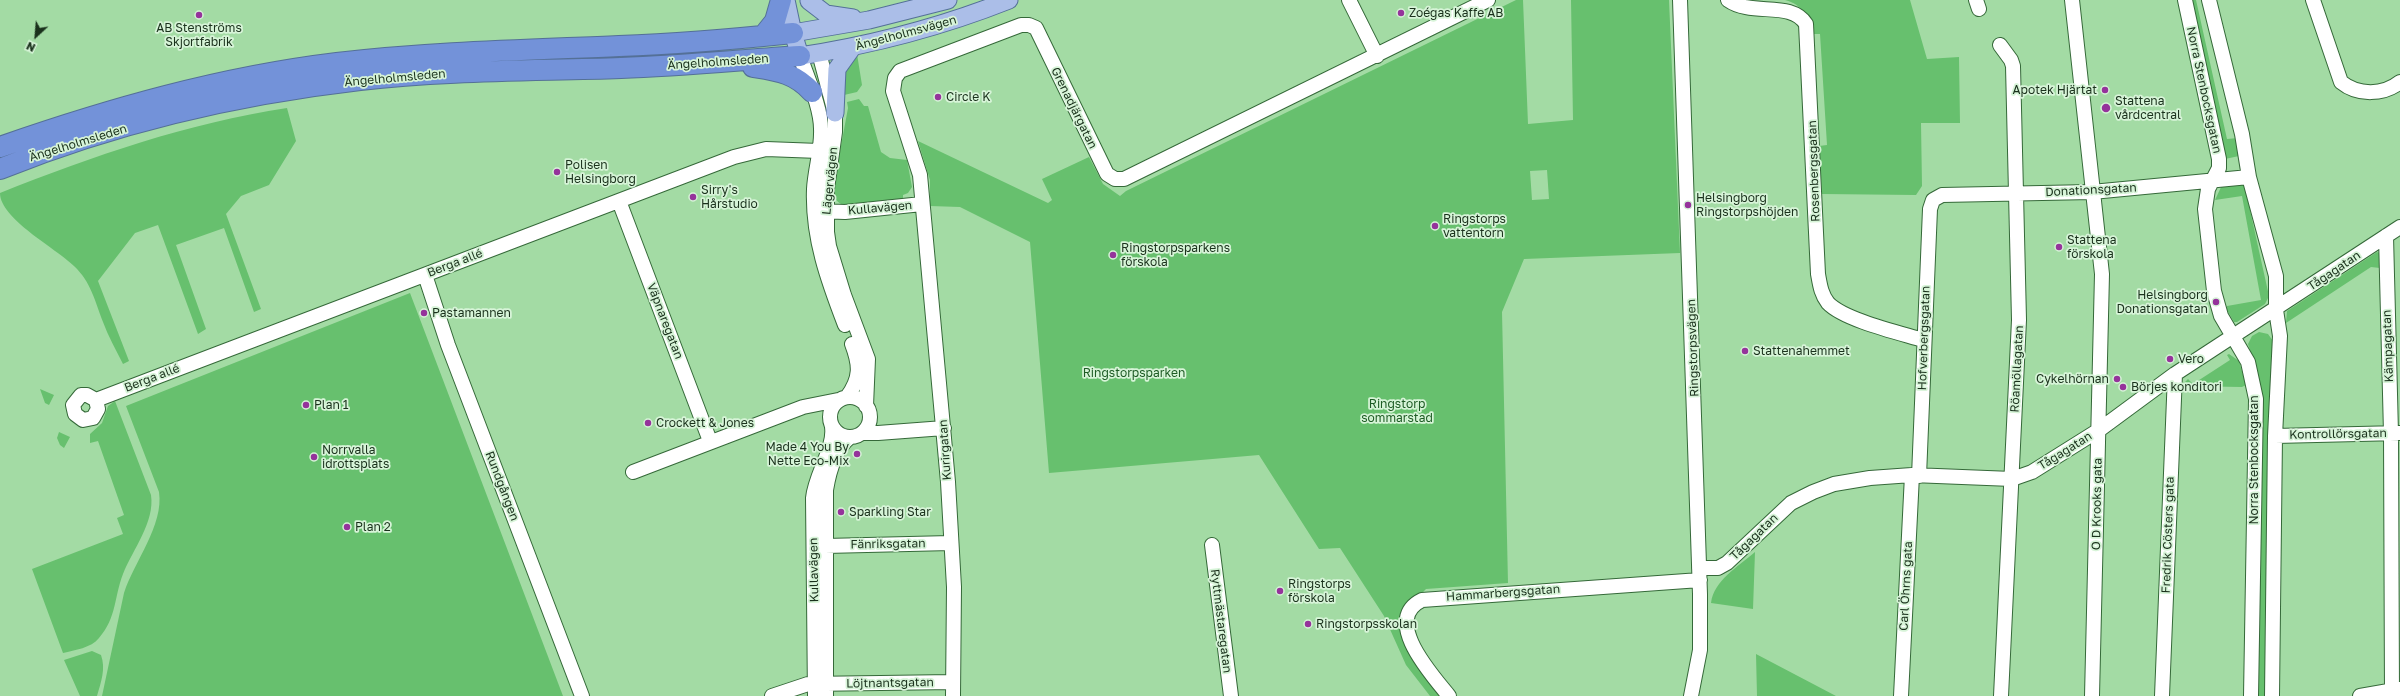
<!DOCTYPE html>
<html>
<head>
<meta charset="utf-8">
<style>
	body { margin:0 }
	#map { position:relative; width:2400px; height:696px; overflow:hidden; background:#a3dba4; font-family:"Golos Text",sans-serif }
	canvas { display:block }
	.north { position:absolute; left:16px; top:16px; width:40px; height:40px; -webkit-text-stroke:3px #d7f4d8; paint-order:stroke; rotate:206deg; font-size:11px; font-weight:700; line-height:16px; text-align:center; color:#1a311c }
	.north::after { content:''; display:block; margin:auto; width:14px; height:18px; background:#1a311c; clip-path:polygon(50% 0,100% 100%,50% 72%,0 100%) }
</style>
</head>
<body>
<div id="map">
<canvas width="2400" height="696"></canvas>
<div class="north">N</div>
</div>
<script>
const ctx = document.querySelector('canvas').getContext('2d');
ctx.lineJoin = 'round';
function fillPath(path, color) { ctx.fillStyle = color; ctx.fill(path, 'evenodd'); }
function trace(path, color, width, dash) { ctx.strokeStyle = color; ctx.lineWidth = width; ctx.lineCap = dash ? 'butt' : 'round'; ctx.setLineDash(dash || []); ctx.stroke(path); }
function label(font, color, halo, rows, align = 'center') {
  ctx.font = font + ' "Golos Text",sans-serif'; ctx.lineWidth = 3.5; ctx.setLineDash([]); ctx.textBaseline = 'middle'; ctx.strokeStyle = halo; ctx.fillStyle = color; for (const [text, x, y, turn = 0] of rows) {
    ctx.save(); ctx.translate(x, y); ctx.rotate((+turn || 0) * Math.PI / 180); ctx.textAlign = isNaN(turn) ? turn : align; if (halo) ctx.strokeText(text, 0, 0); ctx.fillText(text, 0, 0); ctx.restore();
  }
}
fillPath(new Path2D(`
	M1516,0H1523L1528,124L1573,120L1571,0H1669L1680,253L1524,259L1502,312L1508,583L1426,589L1412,603L1405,621L1446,696H1430L1406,665L1384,616L1340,548L1319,549L1259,455L1049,473L1030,242L960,207L930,206V180L918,141L1048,203L1052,200L1042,179L1089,157L1103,184L1120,196L1126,191ZM1547,170L1549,199L1532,200L1530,171Z
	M1785,0H1910L1927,59L1959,57L1960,123H1921L1922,186L1916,195L1822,194L1819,146L1827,145L1820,34H1812C1807,17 1804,5 1785,0Z
	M2190,0H2196L2227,139L2238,138L2239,156L2225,159Z
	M857,54L862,85L857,92L844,95L842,66Z
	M859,99L864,106H868L881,152L890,158L907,160L912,187L908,193L903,195V200L845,206C837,203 834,198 833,189L848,108L847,102Z
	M287,108L296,141L269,185L241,196L226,214L261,309L254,312L224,228L176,245L206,329L198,334L158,225L135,233L98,281L129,361L123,364C116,350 108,336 103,322C95,301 91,282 74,266C56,248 0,219 0,193C93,156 188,123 287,108Z
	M2244,183L2269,296L2265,304L2237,322H2234L2227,310V306L2261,300L2242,196L2215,200L2222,185Z
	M2377,252L2380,253V268L2371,267L2286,323L2287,311Z
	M410,293L563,696H102L124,593C134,562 164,525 159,492L126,406Z
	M2259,332L2268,334L2273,341L2266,696H2256L2261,396L2258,375L2248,344L2252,336Z
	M2229,354L2239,361L2246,385L2242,387L2181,386L2188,379L2193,384L2230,360L2227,355Z
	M40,389L54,395L49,405L45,403Z
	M115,401L151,495C155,522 133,549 123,574C114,597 117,617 99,638C91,648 75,650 63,653L32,569L123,534L117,518L124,515L98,441L90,443V434L102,423L108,406Z
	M59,432L70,437L64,448L60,445L57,438Z
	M1755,552L1753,609L1711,603C1714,580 1738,567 1755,552Z
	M92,651L101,655C106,669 101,682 97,696H80L64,660Z
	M1756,654L1836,696H1757Z`), '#67c06e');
const minor = new Path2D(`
	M1349,0L1377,56
	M1680,0L1700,594V650L1691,696
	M1728,0C1752,17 1791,0 1806,24L1818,274C1820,285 1821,294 1828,303C1844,320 1900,333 1923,340
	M1976,0L1979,9
	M2072,0L2102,274L2092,696
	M2185,0L2219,159V168L2208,189L2205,209L2214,291L2221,316L2248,362L2256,399L2251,696
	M2209,0L2242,134L2249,177L2276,276V310L2280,336L2275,436L2272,696
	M2313,0L2341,82C2358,96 2384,95 2400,82
	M2000,45L2011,60L2013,66L2019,320L2001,696
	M819,53L835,113V132L827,189V232L829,246L844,295L868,359L866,406
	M800,56C807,77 821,107 821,129C822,149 815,169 814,189C812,237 828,281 845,325
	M619,201L710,441
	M817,211L845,212L922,204
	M2386,236L2391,433L2392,696
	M425,275L448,345L582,696
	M830 417a20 20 0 1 1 40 0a20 20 0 1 1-40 0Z
	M847,397C861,378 860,365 852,344
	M96,400L98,409L93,418L83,420L75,414L73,405L81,395H87L96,400L734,157L766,149L819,151
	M862,433H878L944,428
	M2275,436L2400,433
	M633,472L803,407L838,400
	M1919,476L1930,209L1933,200L1942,195L2092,192L2249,177
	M1212,545L1231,696
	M825,546L951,543
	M1699,568H1718L1727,563L1791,503L1813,492L1834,484L1870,478L1912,475L2012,479L2032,472L2099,430L2175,374L2400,227
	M772,696L808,684L953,682
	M815,696L813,498C815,475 835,448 832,427
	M826,696V490C829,472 835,449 850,437
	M953,696L954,587L948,482L920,175L893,91L895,78L900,71L1021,25H1029L1036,28L1107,174L1115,179H1124L1488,0
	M1449,696C1433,676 1381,620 1422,600L1700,580
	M1901,696L1912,475
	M2162,696L2175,374
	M2360,696L2400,689`);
const major = new Path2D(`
	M786,0L793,33L800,56C872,45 941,27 1009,0
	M809,1L826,14L853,18
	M793,33L869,20L948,0
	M835,113L837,69L852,48`);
const highway = new Path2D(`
	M763,36L775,21L781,0
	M753,67C778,71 795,73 812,92
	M0,147C109,109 221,77 337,63C431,52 525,50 619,46C677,44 735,39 793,33
	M0,169C114,123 238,94 360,80C446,70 534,71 621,68C681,66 740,60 800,56`);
trace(minor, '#356939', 16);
trace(major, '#547097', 19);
trace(highway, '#547097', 22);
trace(minor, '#fff', 14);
trace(major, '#abbee8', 17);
trace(highway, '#7392d9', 20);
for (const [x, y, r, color] of [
	[1401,13,4,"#95339b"],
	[199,15,4,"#95339b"],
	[2105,90,4,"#95339b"],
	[938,97,4,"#95339b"],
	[2106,108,5,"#95339b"],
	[557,172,4,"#95339b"],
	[693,197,4,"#95339b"],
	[1688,205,4,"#95339b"],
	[1435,226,4,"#95339b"],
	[2059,247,4,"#95339b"],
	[1113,255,4,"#95339b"],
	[2216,302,4,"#95339b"],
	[424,313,4,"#95339b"],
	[1745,351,4,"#95339b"],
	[2170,359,4,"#95339b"],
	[2117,379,4,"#95339b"],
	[2123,387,4,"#95339b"],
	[306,405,4,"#95339b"],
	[648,423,4,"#95339b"],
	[857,454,4,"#95339b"],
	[314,457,4,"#95339b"],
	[841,512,4,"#95339b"],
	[347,527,4,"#95339b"],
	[1280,591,4,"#95339b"],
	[1308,624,4,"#95339b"]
]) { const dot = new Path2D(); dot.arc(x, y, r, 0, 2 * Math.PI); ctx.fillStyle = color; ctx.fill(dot); trace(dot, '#d7f4d8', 1.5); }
label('12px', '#1a311c', '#d7f4d8', [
	["Zoégas Kaffe AB",1409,13],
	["AB Stenströms",199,28,"center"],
	["Skjortfabrik",199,42,"center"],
	["Apotek Hjärtat",2097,90,"right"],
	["Circle K",946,97],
	["Stattena",2115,101],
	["vårdcentral",2115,115],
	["Polisen",565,165],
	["Helsingborg",565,179],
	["Sirry's",701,190],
	["Hårstudio",701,204],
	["Helsingborg",1696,198],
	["Ringstorpshöjden",1696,212],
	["Ringstorps",1443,219],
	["vattentorn",1443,233],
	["Stattena",2067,240],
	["förskola",2067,254],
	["Ringstorpsparkens",1121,248],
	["förskola",1121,262],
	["Helsingborg",2208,295,"right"],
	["Donationsgatan",2208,309,"right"],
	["Pastamannen",432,313],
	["Stattenahemmet",1753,351],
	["Vero",2178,359],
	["Cykelhörnan",2109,379,"right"],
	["Börjes konditori",2131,387],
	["Plan 1",314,405],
	["Crockett & Jones",656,423],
	["Made 4 You By",849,447,"right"],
	["Nette Eco-Mix",849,461,"right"],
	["Norrvalla",322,450],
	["idrottsplats",322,464],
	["Sparkling Star",849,512],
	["Plan 2",355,527],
	["Ringstorps",1288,584],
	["förskola",1288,598],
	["Ringstorpsskolan",1316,624]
], 'left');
label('12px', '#1a311c', '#d7f4d8', [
	["Ängelholmsvägen",906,33,-15],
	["Ängelholmsleden",718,62,-4],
	["Ängelholmsleden",395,78,-5],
	["Norra Stenbocksgatan",2204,90,78],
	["Grenadjärgatan",1074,108,64],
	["Ängelholmsleden",78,143,-17],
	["Rosenbergsgatan",1814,171,-92],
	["Lägervägen",830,181,-84],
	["Donationsgatan",2091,190,-3],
	["Kullavägen",880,208,-5],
	["Berga allé",455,263,-21],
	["Tågagatan",2334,271,-34],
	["Väpnaregatan",665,321,69],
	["Hofverbergsgatan",1924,338,-88],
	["Kämpagatan",2388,346,-92],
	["Ringstorpsvägen",1693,348,-92],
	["Röamöllagatan",2017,369,-87],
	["Berga allé",152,378,-21],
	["Kontrollörsgatan",2338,434,-1],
	["Kurirgatan",945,450,-94],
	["Tågagatan",2065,451,-32],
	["Norra Stenbocksgatan",2254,460,-90],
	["Rundgången",502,486,69],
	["O D Krooks gata",2097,504,-89],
	["Fredrik Cösters gata",2168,535,-88],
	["Tågagatan",1754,537,-44],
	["Fänriksgatan",888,544,-1],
	["Kullavägen",814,570,-91],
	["Carl Öhrns gata",1906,586,-87],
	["Hammarbergsgatan",1503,593,-4],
	["Ryttmästaregatan",1221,621,83],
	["Löjtnantsgatan",890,683,-1]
]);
label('12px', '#1e5c25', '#d7f4d8', [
	["Ringstorpsparken",1134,373],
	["Ringstorp",1397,404],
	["sommarstad",1397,418]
]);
</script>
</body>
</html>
